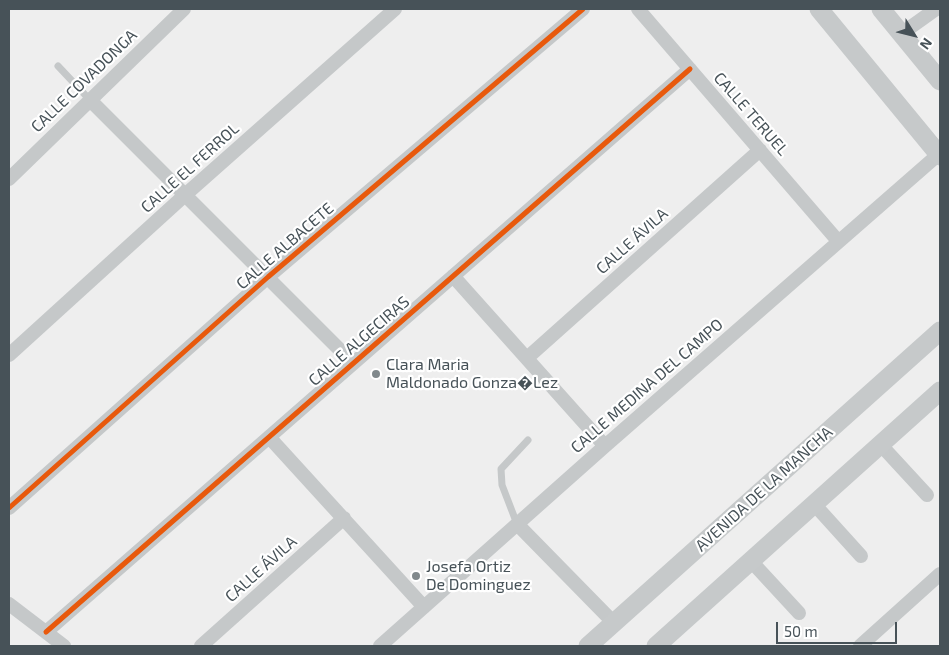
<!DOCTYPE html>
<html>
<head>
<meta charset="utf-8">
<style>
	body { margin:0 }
	#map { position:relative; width:949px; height:655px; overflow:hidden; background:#eee; font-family:"Exo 2",sans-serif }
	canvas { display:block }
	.frame { position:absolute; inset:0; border:10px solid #475258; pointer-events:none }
	.north { position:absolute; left:889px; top:10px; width:50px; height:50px; -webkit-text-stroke:4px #fff; paint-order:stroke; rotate:126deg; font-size:14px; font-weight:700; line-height:20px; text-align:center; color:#475258 }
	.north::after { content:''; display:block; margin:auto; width:18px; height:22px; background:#475258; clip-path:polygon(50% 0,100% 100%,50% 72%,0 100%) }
	.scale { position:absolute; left:776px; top:622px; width:121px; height:22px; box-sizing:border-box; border:2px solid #475258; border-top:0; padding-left:6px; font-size:15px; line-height:18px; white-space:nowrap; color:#475258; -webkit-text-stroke:4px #fff; paint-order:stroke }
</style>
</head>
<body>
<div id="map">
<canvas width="949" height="655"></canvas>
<div class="frame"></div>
<div class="north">N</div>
<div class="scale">50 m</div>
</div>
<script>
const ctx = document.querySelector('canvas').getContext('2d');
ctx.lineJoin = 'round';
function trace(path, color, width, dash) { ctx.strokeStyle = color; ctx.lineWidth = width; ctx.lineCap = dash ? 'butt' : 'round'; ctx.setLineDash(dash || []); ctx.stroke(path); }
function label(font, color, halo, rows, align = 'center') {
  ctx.font = font + ' "Exo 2",sans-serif'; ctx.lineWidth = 4.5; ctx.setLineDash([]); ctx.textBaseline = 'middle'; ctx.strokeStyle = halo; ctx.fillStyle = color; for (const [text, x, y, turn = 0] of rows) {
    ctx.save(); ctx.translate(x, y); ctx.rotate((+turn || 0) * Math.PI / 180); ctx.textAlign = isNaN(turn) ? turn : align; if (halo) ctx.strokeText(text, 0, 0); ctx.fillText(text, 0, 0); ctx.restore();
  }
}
trace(new Path2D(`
	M58,66L90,100
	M517,524L502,485L501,469L528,440`), '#c5c8c9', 7);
trace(new Path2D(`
	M638,9L838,241
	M901,34L936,9
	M90,100L353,363
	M9,179L184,9
	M453,276L605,446
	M9,355L185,195L395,9
	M527,358L760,150
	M269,437L424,607
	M880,444L927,495
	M814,504L861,556
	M9,508L268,277L583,9
	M517,524L614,623
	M751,561L799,613
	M9,604L64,646
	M46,632L690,69
	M201,646L344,518
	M380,646L605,446L939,154
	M860,646L940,574`), '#c5c8c9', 14);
trace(new Path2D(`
	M819,9L940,156
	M881,9L940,81
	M588,646L940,331
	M656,646L940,391`), '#c6c9ca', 19);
trace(new Path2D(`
	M9,508L268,277L583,9
	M46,632L690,69`), '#e8590c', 5);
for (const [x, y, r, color] of [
	[376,374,5,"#81898c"],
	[416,576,5,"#81898c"]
]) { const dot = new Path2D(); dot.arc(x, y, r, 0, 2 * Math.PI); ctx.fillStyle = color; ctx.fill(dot); trace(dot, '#fff', 2); }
label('16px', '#475258', '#fff', [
	["CALLE COVADONGA",84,81,-44],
	["CALLE TERUEL",751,114,49],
	["CALLE EL FERROL",190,168,-42],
	["CALLE ÁVILA",632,241,-42],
	["CALLE ALBACETE",285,246,-41],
	["CALLE ALGECIRAS",359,341,-41],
	["CALLE MEDINA DEL CAMPO",647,386,-41],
	["AVENIDA DE LA MANCHA",764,489,-42],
	["CALLE ÁVILA",261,569,-42]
]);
label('16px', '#475258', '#fff', [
	["Clara Maria",386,365],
	["Maldonado Gonza�Lez",386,383],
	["Josefa Ortiz",426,567],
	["De Dominguez",426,585]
], 'left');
</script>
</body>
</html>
